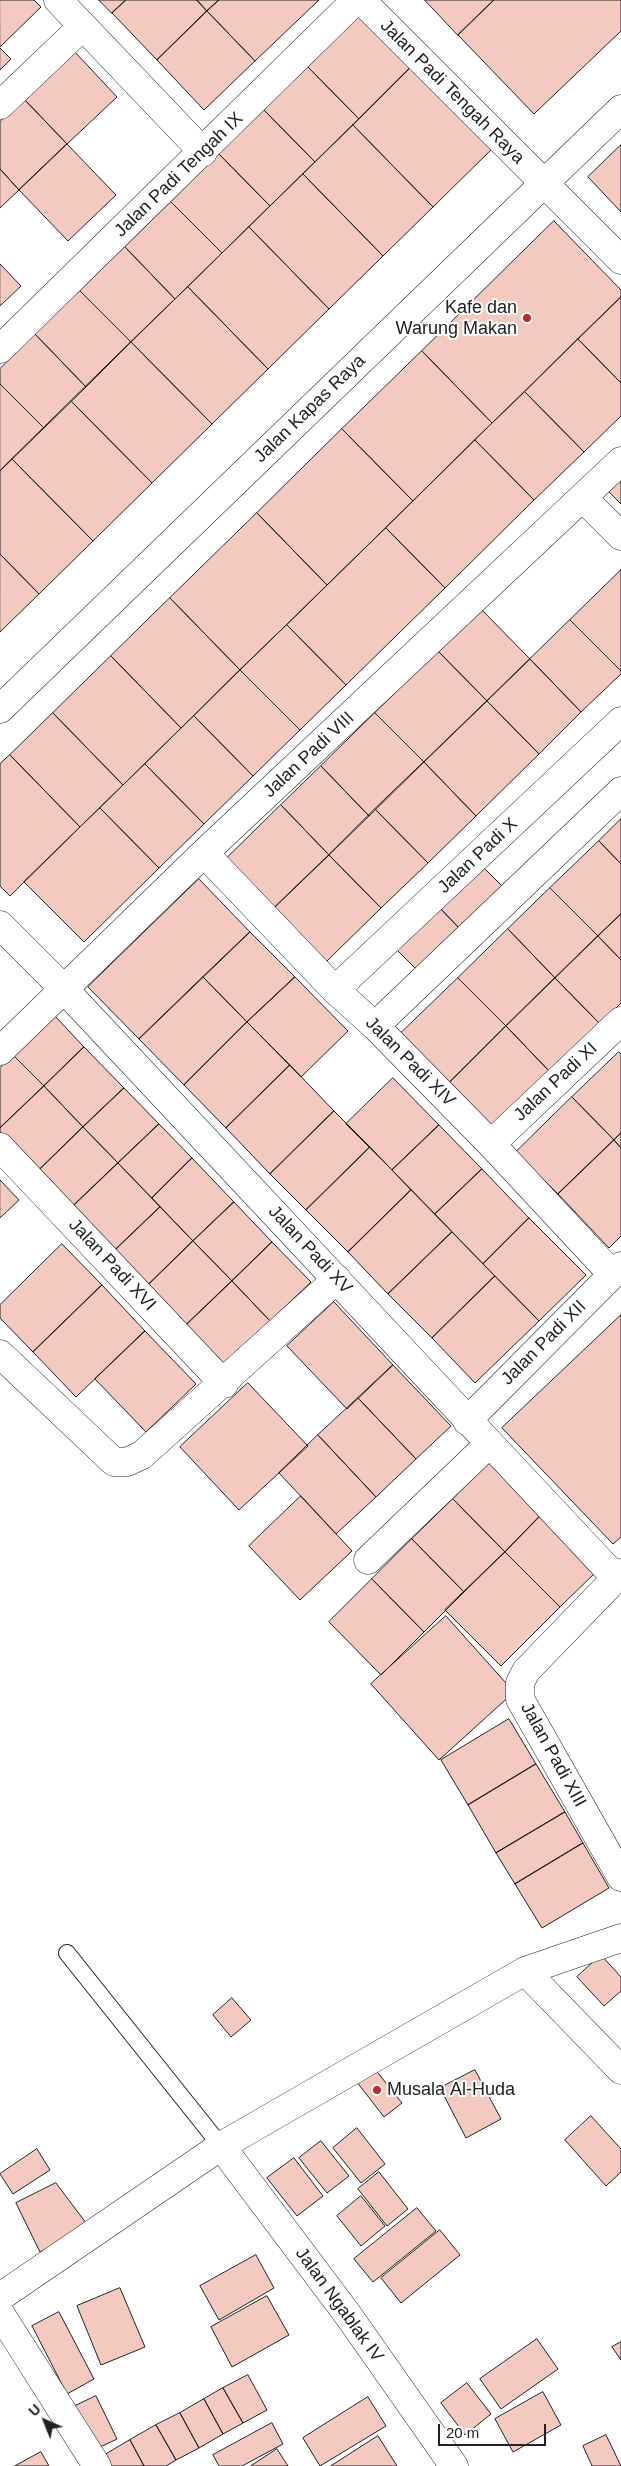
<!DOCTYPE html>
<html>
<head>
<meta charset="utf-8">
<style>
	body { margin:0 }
	#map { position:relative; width:621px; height:2466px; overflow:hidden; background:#fff; font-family:Arial,sans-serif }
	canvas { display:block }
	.north { position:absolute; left:20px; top:2396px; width:50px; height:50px; -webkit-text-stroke:4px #fff; paint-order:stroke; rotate:316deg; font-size:14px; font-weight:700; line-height:20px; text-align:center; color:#222 }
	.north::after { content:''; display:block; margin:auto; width:18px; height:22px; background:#222; clip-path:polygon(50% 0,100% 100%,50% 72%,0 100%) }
	.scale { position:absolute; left:438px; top:2424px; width:108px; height:22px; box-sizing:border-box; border:2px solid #222; border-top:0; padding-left:6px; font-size:15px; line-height:18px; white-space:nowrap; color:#222; -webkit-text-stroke:4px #fff; paint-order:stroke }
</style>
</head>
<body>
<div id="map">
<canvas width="621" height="2466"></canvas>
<div class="north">U</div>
<div class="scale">20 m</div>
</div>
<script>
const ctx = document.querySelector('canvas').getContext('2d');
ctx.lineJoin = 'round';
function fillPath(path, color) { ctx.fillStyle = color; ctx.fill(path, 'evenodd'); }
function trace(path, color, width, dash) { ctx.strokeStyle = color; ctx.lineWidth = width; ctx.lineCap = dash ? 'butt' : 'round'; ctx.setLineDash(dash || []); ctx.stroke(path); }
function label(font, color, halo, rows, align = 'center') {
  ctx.font = font + ' Arial,sans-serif'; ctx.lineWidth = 4; ctx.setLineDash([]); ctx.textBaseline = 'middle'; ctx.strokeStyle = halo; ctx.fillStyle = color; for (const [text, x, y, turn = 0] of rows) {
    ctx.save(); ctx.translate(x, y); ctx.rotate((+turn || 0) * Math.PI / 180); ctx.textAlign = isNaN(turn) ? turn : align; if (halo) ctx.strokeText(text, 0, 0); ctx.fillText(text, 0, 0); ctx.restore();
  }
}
const building = new Path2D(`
	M0,0H34L41,7L0,47Z
	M99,0H126L112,13Z
	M126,0H197L207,11L157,60L112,13Z
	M197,0H219L207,11Z
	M219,0H319L255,61L207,11Z
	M425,0H494L458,35Z
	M494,0H621V31L534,114L458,35Z
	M207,11L255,61L204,110L157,60Z
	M362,13L413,65L359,119L308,67Z
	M0,48L11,59L0,70Z
	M74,51L117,97L67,144L24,99Z
	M413,65L494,147L433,207L353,125Z
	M308,67L359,119L315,162L264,110Z
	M24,99L67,144L19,190L0,169V122Z
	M264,110L315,162L270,206L219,154Z
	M353,125L433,207L383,256L303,174Z
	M67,144L116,195L68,241L19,190Z
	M621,145V212L588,177Z
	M219,154L270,206L222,253L171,202Z
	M0,169L19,190L0,208Z
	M303,174L383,256L329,309L249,227Z
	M171,202L222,253L175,299L125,247Z
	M554,221L621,290V297L492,423L422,351Z
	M249,227L329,309L268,369L188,287Z
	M125,247L175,299L131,342L80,291Z
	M0,264L21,286L0,306Z
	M188,287L268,369L212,424L131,342Z
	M80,291L131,342L86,387L35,334Z
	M621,297V383L578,339Z
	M35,334L86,387L44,428L0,384V369Z
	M578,339L621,383V416L584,452L525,392Z
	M131,342L212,424L152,483L71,401Z
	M422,351L492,423L413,501L342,429Z
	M0,384L44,428L0,471Z
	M525,392L584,452L534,500L475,440Z
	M71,401L152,483L93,541L12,459Z
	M342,429L413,501L327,585L257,513Z
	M475,440L534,500L445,588L386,528Z
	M12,459L93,541L39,594L0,554V471Z
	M621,470V504L604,487Z
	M257,513L327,585L240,670L170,598Z
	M386,528L445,588L346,685L287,625Z
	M0,554L39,594L0,632Z
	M621,570V671L570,620Z
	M170,598L240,670L181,728L111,656Z
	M481,609L530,659L487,701L438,651Z
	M570,620L621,671V674L581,712L530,659Z
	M287,625L346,685L300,730L240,670Z
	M438,651L487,701L424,762L375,713Z
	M111,656L181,728L123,785L53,713Z
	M530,659L581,712L539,754L487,701Z
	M240,670L300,730L253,776L194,716Z
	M487,701L539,754L476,816L424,762Z
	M53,713L123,785L80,827L10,755Z
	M375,713L424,762L369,816L321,766Z
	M194,716L253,776L204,824L145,764Z
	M10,755L80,827L10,896L0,886V764Z
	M424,762L476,816L428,863L375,809Z
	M145,764L204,824L159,868L100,808Z
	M321,766L369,816L329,855L281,805Z
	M281,805L329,855L274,908L226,859Z
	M100,808L159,868L84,942L24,882Z
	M375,809L428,863L381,908L329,855Z
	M621,819V864L599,841Z
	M599,841L621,864V914L598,936L550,888Z
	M329,855L381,908L326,962L274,908Z
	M479,863L503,887L460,929L437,905Z
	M199,879L250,932L139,1039L88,987Z
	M550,888L598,936L555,978L508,929Z
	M437,905L460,929L417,970L394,947Z
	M621,914V960L598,936Z
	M508,929L555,978L506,1026L458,978Z
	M250,932L295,977L247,1022L203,977Z
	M598,936L621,960V1003L600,1024L555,978Z
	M203,977L247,1022L184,1085L139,1039Z
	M295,977L348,1031L301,1077L247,1022Z
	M458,978L506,1026L447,1085L399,1035Z
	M555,978L600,1024L550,1072L506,1026Z
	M54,1015L84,1047L44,1086L13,1055Z
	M247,1022L290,1065L226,1128L184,1085Z
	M506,1026L550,1072L491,1130L447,1085Z
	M84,1047L124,1088L83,1127L44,1086Z
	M619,1052L621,1054V1133L614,1140L572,1097Z
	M13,1055L44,1086L0,1128V1068Z
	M290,1065L334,1111L270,1174L226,1128Z
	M393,1078L439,1125L392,1170L346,1124Z
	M44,1086L83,1127L38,1171L0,1132V1128Z
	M124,1088L159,1124L118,1163L83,1127Z
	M572,1097L614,1140L558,1194L516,1152Z
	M334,1111L370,1147L306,1210L270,1174Z
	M159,1124L192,1158L152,1198L118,1163Z
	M439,1125L482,1169L435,1214L392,1170Z
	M83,1127L118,1163L72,1207L38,1171Z
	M621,1133V1148L614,1140Z
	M614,1140L621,1148V1236L609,1248L558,1194Z
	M370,1147L411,1190L348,1252L306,1210Z
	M192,1158L234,1202L193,1241L152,1198Z
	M118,1163L160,1207L114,1251L72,1207Z
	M482,1169L529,1218L483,1264L435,1214Z
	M0,1180L19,1200L0,1218Z
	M411,1190L452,1232L388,1294L348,1252Z
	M234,1202L272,1242L232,1281L193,1241Z
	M160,1207L193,1241L148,1285L114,1251Z
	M529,1218L586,1275L539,1321L483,1264Z
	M452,1232L495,1276L432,1338L388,1294Z
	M193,1241L232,1281L186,1325L148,1285Z
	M272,1242L311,1282L270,1321L232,1281Z
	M62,1244L102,1285L33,1352L0,1318V1305Z
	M495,1276L539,1321L475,1383L432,1338Z
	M232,1281L270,1321L224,1365L186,1325Z
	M102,1285L145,1331L76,1397L33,1352Z
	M334,1302L393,1365L347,1409L287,1346Z
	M621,1315V1537L613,1544L502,1428Z
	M145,1331L196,1384L146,1432L95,1379Z
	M393,1365L451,1426L416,1459L358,1398Z
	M248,1383L308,1446L239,1510L180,1447Z
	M358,1398L416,1459L376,1497L318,1435Z
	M318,1435L376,1497L336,1534L279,1473Z
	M491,1460L543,1513L505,1552L453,1499Z
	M301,1496L352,1551L300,1600L249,1546Z
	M453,1499L505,1552L464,1592L412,1539Z
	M543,1513L599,1569L560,1607L505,1552Z
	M412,1539L464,1592L424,1632L372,1579Z
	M505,1552L560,1607L501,1666L445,1610Z
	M372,1579L424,1632L381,1675L329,1622Z
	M446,1616L514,1692L439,1760L371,1684Z
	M509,1719L536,1764L468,1805L441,1760Z
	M536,1764L565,1812L496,1853L468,1805Z
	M565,1812L583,1843L515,1884L496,1853Z
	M583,1843L609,1888L542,1928L515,1884Z
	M601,1955L621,1977V1991L604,2006L577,1977Z
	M232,1998L251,2020L231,2037L213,2015Z
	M370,2063L402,2103L384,2117L353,2077Z
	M475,2070L501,2119L466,2138L440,2088Z
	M591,2116L621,2149V2172L606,2186L565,2140Z
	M357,2128L385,2164L361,2183L333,2148Z
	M321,2141L349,2176L327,2193L299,2158Z
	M37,2149L50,2170L13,2194L0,2174Z
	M294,2158L323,2196L297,2216L267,2178Z
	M379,2172L408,2209L387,2226L358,2189Z
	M56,2183L89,2227L40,2252L16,2203Z
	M361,2196L385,2226L361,2246L337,2216Z
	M417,2208L436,2231L373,2282L354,2259Z
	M440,2230L460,2255L401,2303L381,2278Z
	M256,2255L274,2288L219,2320L200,2286Z
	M120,2288L145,2347L101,2365L77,2306Z
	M267,2296L289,2335L232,2367L211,2327Z
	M59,2312L94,2379L67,2394L32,2326Z
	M537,2339L558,2369L501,2409L480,2379Z
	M621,2342V2360L612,2347Z
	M248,2375L267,2410L243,2423L223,2388Z
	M467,2383L491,2414L465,2435L441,2403Z
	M223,2388L243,2423L223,2434L204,2399Z
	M543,2392L561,2425L513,2452L495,2419Z
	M96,2396L117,2439L94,2450L73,2407Z
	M368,2397L386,2426L320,2466L303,2438Z
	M204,2399L223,2434L199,2448L180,2413Z
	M180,2413L199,2448L176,2460L156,2425Z
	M272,2423L283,2444L242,2466H219L213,2455Z
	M156,2425L176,2460L166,2466H144L130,2440Z
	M606,2435L621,2466H592L583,2446Z
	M378,2436L397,2466H331Z
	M130,2440L144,2466H109L103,2456Z
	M277,2449L288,2466H251Z
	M41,2452L49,2466H15Z`);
fillPath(building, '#f3c9c0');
trace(building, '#222', 1);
const service = new Path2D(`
	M67,1953L221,2146`);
const minor = new Path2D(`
	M58,0L203,152
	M361,0L621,260
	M0,105L83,26
	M0,349L356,0
	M583,498L621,536
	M0,709L621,109
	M204,853L335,990L375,1026L491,1144L612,1274
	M0,925L64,989L616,1578
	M335,990L621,721
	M375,1026L621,791
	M0,1051L204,853L621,461
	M491,1144L621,1021
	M0,1147L224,1384
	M0,1354L114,1462H127L142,1455L337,1279
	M467,1421L621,1266
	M368,1560L489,1444
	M621,1573L526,1671L520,1683V1699L621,1877
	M525,1971L621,2070
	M221,2146L348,2315L454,2466
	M0,2297L221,2146L525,1971L621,1938
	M0,2313L97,2466`);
trace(service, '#222', 18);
trace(minor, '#222', 29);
trace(service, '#fff', 16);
trace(minor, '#fff', 28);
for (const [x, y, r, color] of [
	[527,318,5,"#c62828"],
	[377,2090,5,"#c62828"]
]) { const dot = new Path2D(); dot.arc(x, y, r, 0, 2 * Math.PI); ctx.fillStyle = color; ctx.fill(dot); trace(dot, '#fff', 2); }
label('18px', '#222', '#fff', [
	["Jalan Padi Tengah Raya",452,92,45],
	["Jalan Padi Tengah IX",179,175,-44],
	["Jalan Kapas Raya",310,409,-44],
	["Jalan Padi VIII",309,755,-43],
	["Jalan Padi X",478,856,-43],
	["Jalan Padi XIV",410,1062,45],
	["Jalan Padi XI",556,1082,-43],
	["Jalan Padi XV",310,1250,47],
	["Jalan Padi XVI",112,1265,47],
	["Jalan Padi XII",544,1343,-45],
	["Jalan Padi XIII",553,1755,61],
	["Jalan Ngablak IV",339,2305,54]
]);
label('18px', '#222', '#fff', [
	["Kafe dan",517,308],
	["Warung Makan",517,329],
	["Musala Al-Huda",387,2090,"left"]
], 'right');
</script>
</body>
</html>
